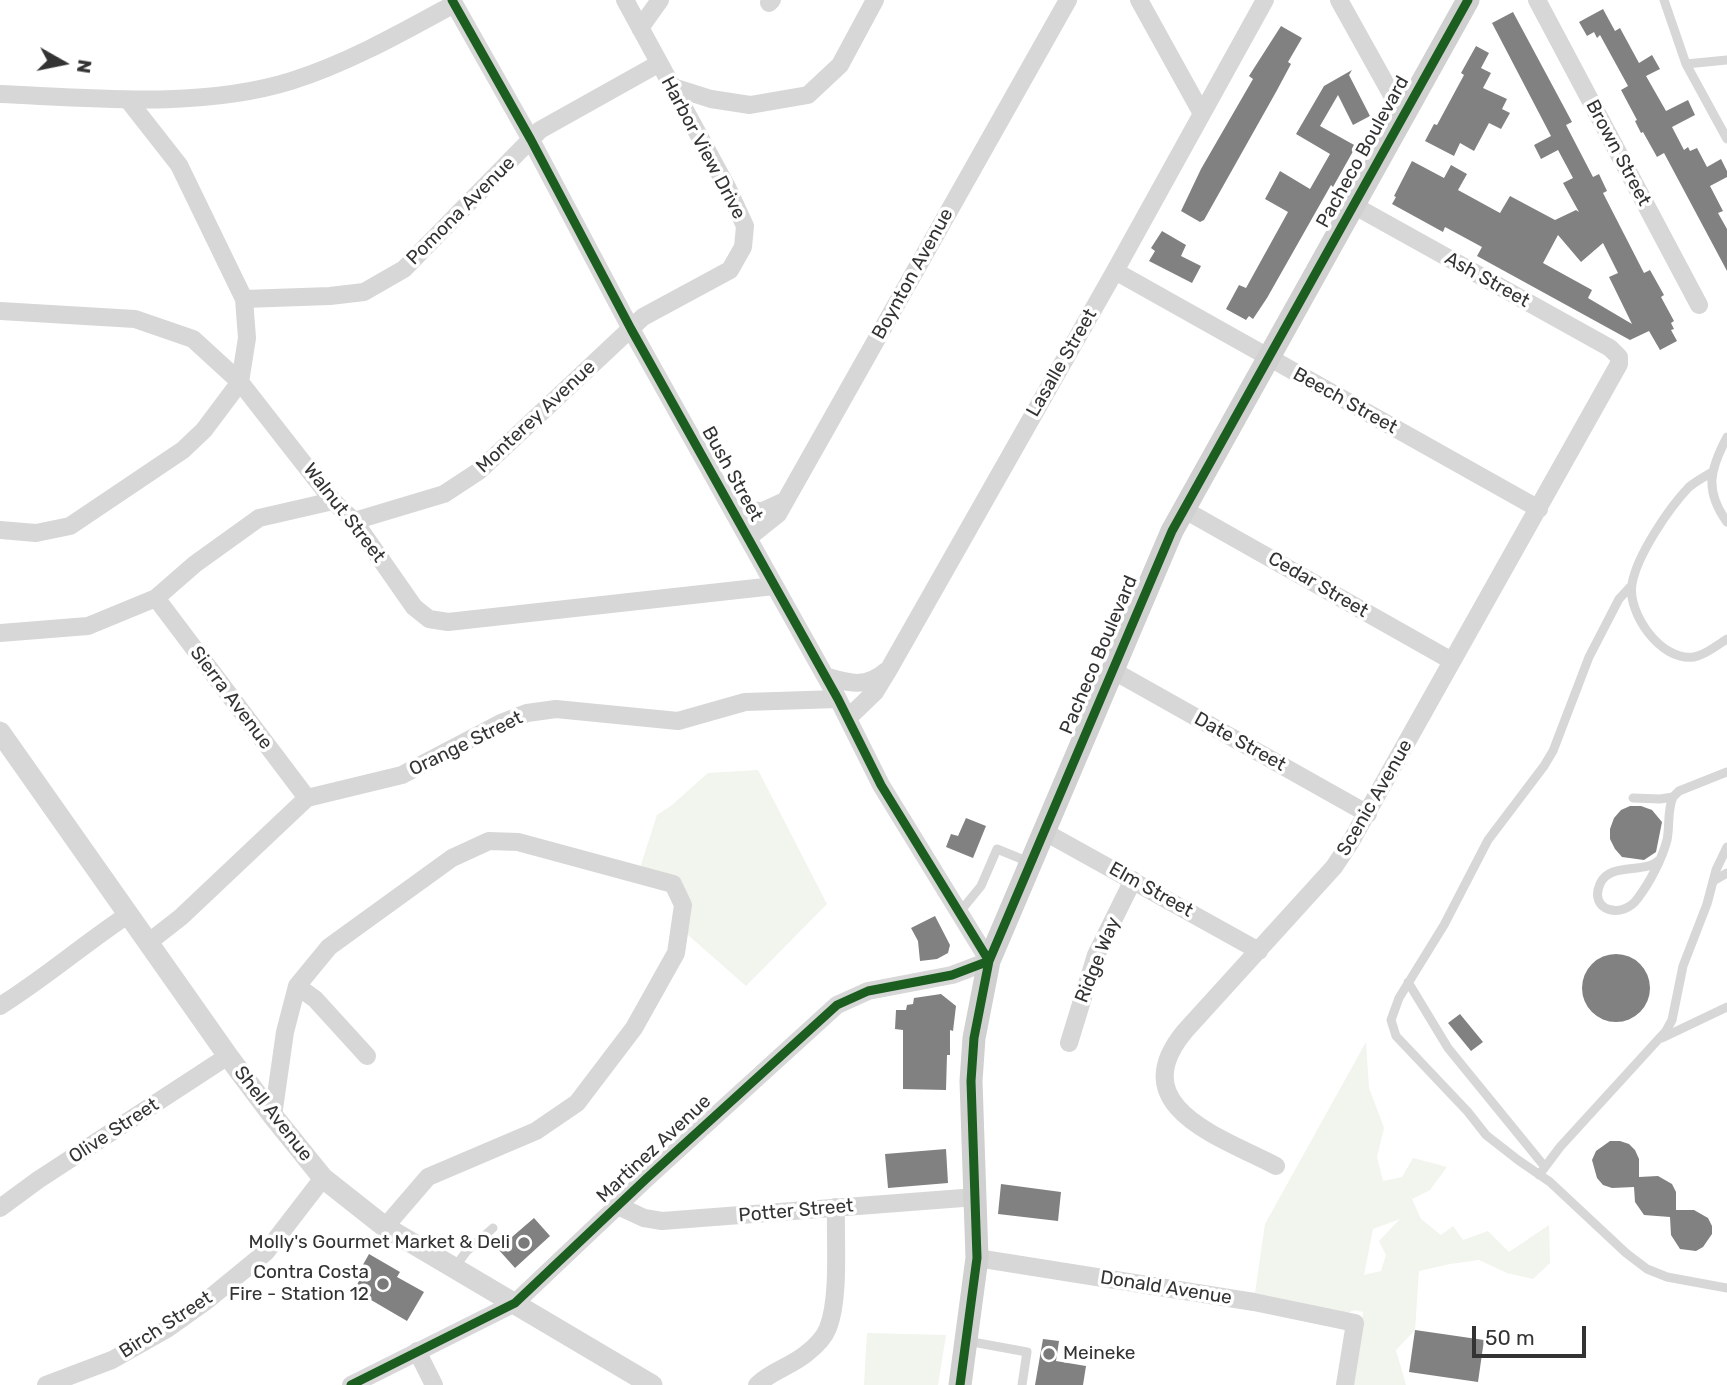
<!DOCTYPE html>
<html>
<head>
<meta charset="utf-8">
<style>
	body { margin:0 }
	#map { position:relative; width:1727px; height:1385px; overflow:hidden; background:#fff; font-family:Rubik,sans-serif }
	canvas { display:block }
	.north { position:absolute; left:28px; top:28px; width:70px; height:70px; -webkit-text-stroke:5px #fff; paint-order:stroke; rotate:99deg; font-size:19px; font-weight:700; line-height:28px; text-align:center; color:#333 }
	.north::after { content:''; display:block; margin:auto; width:24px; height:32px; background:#333; clip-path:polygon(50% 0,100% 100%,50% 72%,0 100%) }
	.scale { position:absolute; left:1472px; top:1326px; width:114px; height:32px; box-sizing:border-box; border:4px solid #333; border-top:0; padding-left:9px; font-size:21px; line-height:24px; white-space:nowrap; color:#333; -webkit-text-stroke:5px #fff; paint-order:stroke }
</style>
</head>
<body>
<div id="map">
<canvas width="1727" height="1385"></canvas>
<div class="north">N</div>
<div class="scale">50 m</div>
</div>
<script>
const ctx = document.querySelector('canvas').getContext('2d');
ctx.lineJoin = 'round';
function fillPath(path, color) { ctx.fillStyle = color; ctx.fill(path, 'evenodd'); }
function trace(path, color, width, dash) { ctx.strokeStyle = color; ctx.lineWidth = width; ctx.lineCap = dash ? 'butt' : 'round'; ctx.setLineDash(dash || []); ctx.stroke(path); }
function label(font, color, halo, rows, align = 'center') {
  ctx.font = font + ' Rubik,sans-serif'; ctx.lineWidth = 7; ctx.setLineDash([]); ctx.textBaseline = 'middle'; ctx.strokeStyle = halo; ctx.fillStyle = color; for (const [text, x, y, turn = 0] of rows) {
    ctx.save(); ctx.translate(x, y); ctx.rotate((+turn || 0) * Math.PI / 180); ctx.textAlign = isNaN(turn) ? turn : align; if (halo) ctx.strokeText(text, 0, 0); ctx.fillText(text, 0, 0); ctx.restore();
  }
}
fillPath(new Path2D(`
	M758,770L827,904L746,986L680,928L673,884L638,874L657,815L672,805L708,773Z
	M1366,1042L1369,1088L1384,1128L1377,1157L1383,1181L1402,1177L1413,1158L1447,1167L1430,1190L1412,1199L1421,1219L1441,1235L1453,1226L1463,1240L1488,1231L1509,1252L1549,1225L1550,1263L1533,1279L1507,1273L1479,1260L1450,1264L1419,1271L1415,1330L1396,1350L1406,1385H1353L1363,1312L1355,1310L1347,1313L1255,1293L1265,1224ZM1400,1219L1379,1241L1386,1255L1381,1271L1364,1275L1373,1229Z
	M867,1333L946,1335L938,1385H864Z`), '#f1f5ed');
fillPath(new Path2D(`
	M1603,9L1615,31L1620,28L1639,63L1652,55L1660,69L1646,76L1666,111L1688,100L1695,115L1672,127L1684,150L1688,147L1690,151L1697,148L1707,167L1721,159L1727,171V177L1710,186L1723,211L1718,213L1727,229V271L1664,153L1657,157L1643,132L1641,133L1635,121L1637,120L1621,90L1628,86L1600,35L1597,38L1594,32L1587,36L1579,22Z
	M1513,12L1572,122L1566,125L1593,177L1599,174L1607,191L1603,193L1644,273L1650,270L1664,295L1661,297L1674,321L1671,323L1674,329L1671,330L1677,341L1660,350L1649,331L1630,340L1477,256L1482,247L1445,227L1443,232L1392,204L1396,197L1394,196L1412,161L1444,178L1451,165L1467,174L1458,190L1500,213L1510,196L1555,220L1576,210L1579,212L1563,183L1573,178L1558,150L1541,159L1534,145L1551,136L1492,23ZM1558,235L1581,262L1603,243L1618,273L1609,277L1632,324L1588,298L1592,290L1543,263Z
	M1281,26L1302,38L1288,62L1291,64L1276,92L1204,220L1200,222L1181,211L1201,169L1253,79L1249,76Z
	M1476,46L1489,53L1481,68L1491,73L1483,88L1507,99L1502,109L1510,113L1501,129L1489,123L1474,151L1460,143L1454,156L1425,141L1434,124L1437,125L1464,75L1461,73Z
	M1352,70L1349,75L1370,116L1353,125L1338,95L1320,126L1356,146L1333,187L1331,185L1267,298L1253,319L1249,316L1246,320L1226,309L1239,285L1246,288L1288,212L1265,199L1280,171L1310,189L1330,154L1296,134L1324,86Z
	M1162,231L1186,245L1181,256L1201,266L1192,283L1149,261L1155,251L1151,248Z
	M1630,806H1641L1652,810L1662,822L1656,852L1644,860L1622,857L1615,849L1610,839V829L1614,818L1621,810Z
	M966,818L986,826L973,858L946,847L951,834L958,836Z
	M935,916L950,945L948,953L937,959L920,961L918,941L911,928Z
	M1582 988a34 34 0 1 1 68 0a34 34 0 1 1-68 0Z
	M941,994L956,1006L953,1031L950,1030V1055H947L946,1090L903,1089V1030L895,1029L896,1010H906L907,1005L913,1004L914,998Z
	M1460,1014L1483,1042L1471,1051L1448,1023Z
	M1610,1141H1620L1629,1144L1635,1150L1639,1159V1177L1658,1176L1672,1184L1676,1192V1210H1694L1708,1218L1712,1226V1234L1703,1247L1696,1251L1680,1249L1671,1235L1670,1217L1644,1215L1635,1202L1634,1187L1612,1188L1603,1185L1597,1178L1592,1160L1596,1151Z
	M946,1149L948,1183L888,1188L885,1154Z
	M1001,1184L1061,1192L1058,1221L998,1214Z
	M534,1218L550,1236L515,1268L498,1249Z
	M369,1254L400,1272L397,1277L424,1292L407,1321L354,1290L364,1272L360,1270Z
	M1415,1330L1484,1340L1478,1382L1409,1372Z
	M1043,1339L1059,1341L1056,1361L1086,1366L1083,1385H1035Z`), '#818181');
trace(new Path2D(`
	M1664,0L1686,64
	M1727,60L1686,64L1727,139
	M1727,437C1710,469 1704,490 1727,522
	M1712,472C1704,477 1696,481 1689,487C1669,508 1637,555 1632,584C1627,613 1661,662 1694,657C1706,655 1717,645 1727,639
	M1631,586L1619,599L1589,657L1553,751L1544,766L1488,840L1444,925L1399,998L1391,1020L1396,1036L1468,1112L1486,1135L1518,1160L1550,1182L1626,1253L1647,1269L1667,1277L1727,1288
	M1633,798L1660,799L1673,797
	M1658,861C1644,874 1609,862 1600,884C1588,911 1623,920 1638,898C1650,882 1662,859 1667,840C1670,826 1667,810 1673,797L1679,791L1727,772
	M1713,881L1727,873
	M959,913L981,886L997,849L1029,862
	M1408,982L1448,1048L1545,1167
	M1662,1038L1727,1007
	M1539,1175L1560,1147L1666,1031L1672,1020L1683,966L1707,904L1716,870L1727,847
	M455,1267L466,1252L493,1228
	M967,1341L1027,1352L1022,1385`), '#d7d7d7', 9);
trace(new Path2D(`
	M1139,0L1201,112
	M1339,0L1403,115
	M1537,0L1699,305
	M769,3L772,0
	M640,28L660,0
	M673,87L711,99L750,105L808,95L840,65L875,0
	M0,94C93,98 201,109 291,81C348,63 401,33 454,4
	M128,100L179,165L244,299L247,338L240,382L333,501L354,521L414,607L429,619L448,622L774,586
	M1115,271L1539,509
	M244,299L330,296L364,292L404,269L540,130L658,64
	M0,311L135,319L193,339L240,382L204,430L183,450L70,526L36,533L0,530
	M1183,509L1452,661
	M733,510L763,511L785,501
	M354,521L444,494L479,471L643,317L730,270L743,247L745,226L727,187L625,0
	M748,538L778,514L1068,0
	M156,598L307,798
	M0,633L88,626L156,598L195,564L259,518L333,501
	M1112,670L1368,814
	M825,676C849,683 865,689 886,671
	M848,718L875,692L889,669L1115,271L1265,0
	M1043,831L1259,951
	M149,942L181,917L307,798L402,775L501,723L527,713L556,709L678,721L745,702L838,699
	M297,986L315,999L367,1056
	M0,1006C45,978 85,943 129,914
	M1069,1043L1096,955L1133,880
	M273,1116L285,1032L297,986L329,947L452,858L489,841L518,842L673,884L683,905L676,953L634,1028L577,1103L536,1131L428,1177L385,1227
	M1276,1166C1221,1137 1122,1107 1185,1031L1334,867L1350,843L1619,364V357L1610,348L1353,205
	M618,1206L644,1218L662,1221L976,1197
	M0,1208L38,1180L228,1056
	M977,1258L1254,1302L1355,1323L1345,1385
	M417,1351L434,1385
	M46,1385L112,1360L167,1329L205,1302L266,1252L323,1178
	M351,1385L515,1303L647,1178L837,1005L868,991L952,975L989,961L881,785L838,699L631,329L531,140L452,0
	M757,1385C771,1371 792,1366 807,1353C816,1346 824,1338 828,1328C840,1297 835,1241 836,1207`), '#d7d7d7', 18);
trace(new Path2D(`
	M0,732L228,1056L273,1116L323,1178L385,1227L652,1385`), '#d7d7d7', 21);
trace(new Path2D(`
	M960,1385L977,1258L971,1081L974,1038L989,961L1172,531L1468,0`), '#d0d0d0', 23);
trace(new Path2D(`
	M351,1385L515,1303L647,1178L837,1005L868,991L952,975L989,961L881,785L838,699L631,329L531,140L452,0
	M960,1385L977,1258L971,1081L974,1038L989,961L1172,531L1468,0`), '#1b5e20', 9);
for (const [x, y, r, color] of [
	[524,1243,7,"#7a7a7a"],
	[383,1284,7,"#7a7a7a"],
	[1049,1354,7,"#7a7a7a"]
]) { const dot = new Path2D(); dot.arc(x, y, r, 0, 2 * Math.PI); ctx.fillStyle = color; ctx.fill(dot); trace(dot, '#fff', 2.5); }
label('19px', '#333', '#fff', [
	["Harbor View Drive",703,148,62],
	["Pacheco Boulevard",1363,152,-61],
	["Brown Street",1618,153,62],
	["Pomona Avenue",461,211,-45],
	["Boynton Avenue",913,274,-61],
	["Ash Street",1487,280,29],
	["Lasalle Street",1062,363,-60],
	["Beech Street",1345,401,29],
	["Monterey Avenue",536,417,-43],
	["Bush Street",732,474,61],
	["Walnut Street",344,513,52],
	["Cedar Street",1318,585,30],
	["Pacheco Boulevard",1099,655,-67],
	["Sierra Avenue",231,698,53],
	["Date Street",1240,742,29],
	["Orange Street",466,744,-26],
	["Scenic Avenue",1375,798,-60],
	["Elm Street",1151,890,29],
	["Ridge Way",1098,960,-68],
	["Shell Avenue",273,1114,52],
	["Olive Street",114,1131,-33],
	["Martinez Avenue",654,1149,-43],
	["Potter Street",796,1211,-5],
	["Donald Avenue",1166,1288,9],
	["Birch Street",166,1325,-33]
]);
label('19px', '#333', '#fff', [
	["Molly's Gourmet Market & Deli",510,1243],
	["Contra Costa",369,1273],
	["Fire - Station 12",369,1295],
	["Meineke",1063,1354,"left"]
], 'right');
</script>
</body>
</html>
